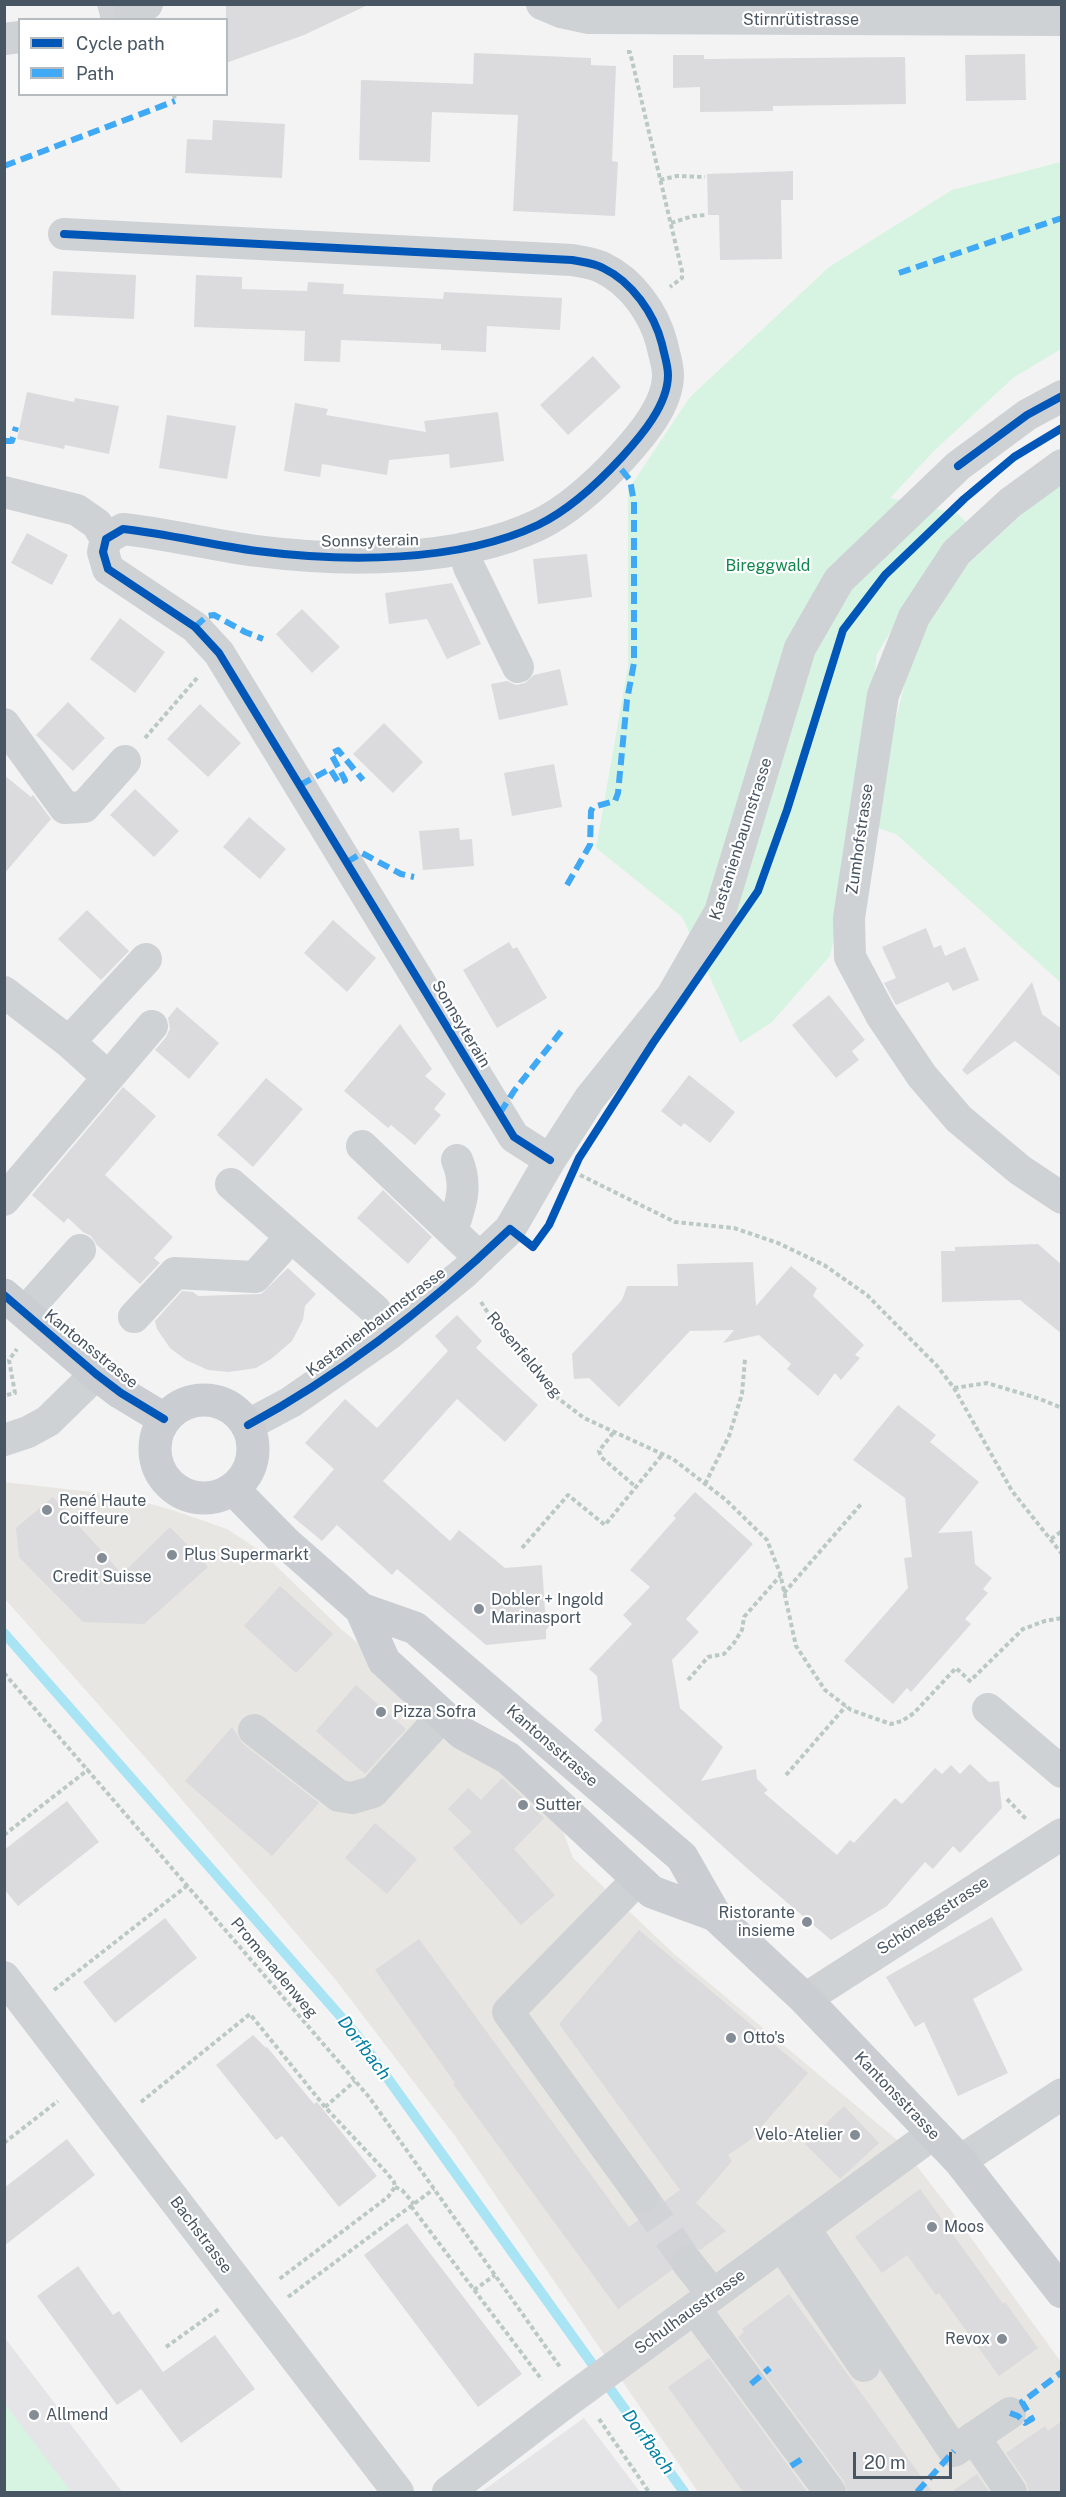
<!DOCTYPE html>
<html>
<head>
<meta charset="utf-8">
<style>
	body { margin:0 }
	#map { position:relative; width:1066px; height:2497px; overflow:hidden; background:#f4f3f3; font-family:"Public Sans",sans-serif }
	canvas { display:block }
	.frame { position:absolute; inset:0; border:6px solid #485562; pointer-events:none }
	.legend { position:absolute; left:18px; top:18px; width:210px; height:78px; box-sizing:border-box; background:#fff; border:2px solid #b6bbc0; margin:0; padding:8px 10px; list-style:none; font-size:18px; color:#485562 }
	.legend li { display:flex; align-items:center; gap:12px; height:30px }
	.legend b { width:30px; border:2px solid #b6bbc0 }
	.scale { position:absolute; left:853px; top:2452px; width:99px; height:27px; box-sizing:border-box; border:3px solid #485562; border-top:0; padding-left:8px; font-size:18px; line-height:21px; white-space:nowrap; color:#485562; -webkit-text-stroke:4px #fff; paint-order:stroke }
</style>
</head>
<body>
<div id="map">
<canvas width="1066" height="2497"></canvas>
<div class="frame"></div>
<ul class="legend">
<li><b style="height:8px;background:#0057b8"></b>Cycle path</li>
<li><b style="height:8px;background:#3fa9f5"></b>Path</li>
</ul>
<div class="scale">20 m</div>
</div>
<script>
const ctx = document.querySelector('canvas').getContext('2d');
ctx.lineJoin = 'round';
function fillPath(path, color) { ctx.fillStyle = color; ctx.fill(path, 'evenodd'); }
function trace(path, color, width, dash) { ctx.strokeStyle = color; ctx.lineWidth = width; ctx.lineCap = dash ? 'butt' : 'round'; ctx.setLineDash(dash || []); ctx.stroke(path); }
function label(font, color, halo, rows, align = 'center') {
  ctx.font = font + ' "Public Sans",sans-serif'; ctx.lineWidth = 4.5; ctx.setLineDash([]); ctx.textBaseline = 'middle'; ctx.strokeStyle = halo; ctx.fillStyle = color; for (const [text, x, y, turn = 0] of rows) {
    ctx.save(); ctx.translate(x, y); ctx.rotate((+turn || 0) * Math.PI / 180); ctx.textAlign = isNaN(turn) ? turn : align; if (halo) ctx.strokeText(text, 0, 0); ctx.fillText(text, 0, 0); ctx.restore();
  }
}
fillPath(new Path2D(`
	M4,1482L118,1495L172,1510L227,1529L262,1552L341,1629L443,1715L558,1818L573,1858L673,1953L895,2138L950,2209L1061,2362V2492H698L455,2136L335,1979L165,1780L5,1599Z`), '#e8e6e2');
fillPath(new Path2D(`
	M5,2338L122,2492H5Z
	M584,2418L640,2492H481Z`), '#e5e4e6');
fillPath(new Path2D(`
	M1061,162V349L1013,378L934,451L890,498L958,514L969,525L935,560L877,654L852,859L830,956L772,1022L740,1043L682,917L596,848L628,666V490L690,397L829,267L952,190Z
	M1061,481V983L896,834L872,826L878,789L916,639L952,579L1047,491Z
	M5,2404L69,2489L65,2492H5Z`), '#d7f4e2');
trace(new Path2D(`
	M4,1633L356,2034L684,2492`), '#a9e4f4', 10);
fillPath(new Path2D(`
	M226,4H370L304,35L226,63Z
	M474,53L591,58V65L616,66L612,161L618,162L615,216L513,211L518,115L432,112L430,162L359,160L361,80L473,84Z
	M1025,54L1026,100L966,101L965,55Z
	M673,55H704V59L905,57L906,104L773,106V111L700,112V87L673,88Z
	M213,120L285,124L282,178L185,173L187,139L212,140Z
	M793,171V200H781L782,259L720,260L719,215H708L707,174Z
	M53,271L136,275L134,319L51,315Z
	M196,275L242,277V289L307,291L308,282L344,284L343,294L443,299L444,292L562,298L560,330L487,326L486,352L441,350V344L341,340L340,362L304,361L305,331L194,327Z
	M593,356L621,387L568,435L540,405Z
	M27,392L74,402L75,398L119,406L109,454L65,445L64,449L17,439Z
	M295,403L328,409L326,415L426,432L424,421L498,412L504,461L450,468L449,454L389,460L387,475L322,464L320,477L284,471Z
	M167,415L236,426L227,479L159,468Z
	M27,533L68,555L52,585L11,563Z
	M587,554L592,597L538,604L533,559Z
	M452,583L481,644L447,659L427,619L389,624L385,593Z
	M302,609L340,647L312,673L276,634Z
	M120,618L165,652L135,693L90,659Z
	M560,669L568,705L499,720L491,684L507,681L516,685L525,683L534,675Z
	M68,702L105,738L73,771L36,735Z
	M200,704L241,743L208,777L167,739Z
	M384,723L423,762L393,793L353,754Z
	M554,764L562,807L512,816L504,773Z
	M4,775L31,797L33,795L51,819L4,874Z
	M135,789L179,831L154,857L110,815Z
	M249,817L286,849L260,879L223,847Z
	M459,828L460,840L472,839L474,866L423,870L419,831Z
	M87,910L129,951L101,980L58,939Z
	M333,920L376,958L347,992L304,953Z
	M926,928L934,948L941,945L945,956L965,947L979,980L953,991L948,982L896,1005L884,983L896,978L882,947Z
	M509,942L513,949L517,947L547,998L497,1028L463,970Z
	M1032,982L1042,1014L1062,1029V1078L1015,1041L967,1075L962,1070Z
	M829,995L865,1040L852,1051L859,1060L836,1078L792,1025Z
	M177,1007L219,1043L189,1079L155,1050L166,1037L170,1029L168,1018Z
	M400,1024L432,1069L425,1076L446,1094L434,1109L441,1115L415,1145L391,1125L388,1128L344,1091Z
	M689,1075L735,1112L710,1143L684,1123L681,1127L661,1111Z
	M266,1078L303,1109L253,1167L217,1135Z
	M123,1087L156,1116L105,1175L173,1237L154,1258L160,1263L140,1284L97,1245L91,1236L83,1232L68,1218L64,1223L32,1195Z
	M383,1190L432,1237L408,1264L357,1218Z
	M1038,1244L1062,1265V1334L1020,1300L942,1302L941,1251H955V1247Z
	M753,1262L756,1306L791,1266L817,1288L813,1296L864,1345L855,1355L860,1358L841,1380L835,1373L818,1396L787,1369L791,1364L759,1335L723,1343L734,1330L690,1331L619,1407L589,1378L574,1379L572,1354L622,1300L627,1286H678L677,1264Z
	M288,1268L316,1294L305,1306L303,1320L292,1341L271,1359L256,1368L229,1372L208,1370L186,1360L170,1348L157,1329L155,1321L182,1291L193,1292L198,1296L261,1294Z
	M457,1315L482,1341L476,1348L538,1405L505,1442L457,1399L383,1481L450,1541L459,1530L505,1568L542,1565L545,1611L555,1619L546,1630V1639L486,1645L397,1569L392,1575L337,1525L322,1541L293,1517L334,1469L305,1443L345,1399L377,1428L448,1351L435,1336Z
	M898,1405L936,1435L930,1442L979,1482L938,1533L972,1531L975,1564L992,1578L983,1589L988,1593L965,1619L971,1624L911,1692L907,1688L893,1704L844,1661L908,1588L904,1558L912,1557L905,1498L853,1460Z
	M695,1492L753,1544L686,1619L699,1632L672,1660L680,1708L723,1747L701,1781L756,1769L757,1779L768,1790L764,1793L837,1855L850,1840L854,1843L895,1798L902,1804L935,1768L942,1774L951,1765L960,1774L970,1764L989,1782L999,1781L1002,1808L960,1853L953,1846L933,1869L925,1862L887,1906L831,1940L749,1870L594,1730L602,1721L597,1676L589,1669L632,1624L623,1615L650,1587L630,1570L676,1518L673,1516Z
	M53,1497L122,1574L170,1527L208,1567L144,1624L83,1622L19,1557L16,1528Z
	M280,1586L333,1634L296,1673L244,1626Z
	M356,1685L406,1729L365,1774L316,1731Z
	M232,1727L243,1744L319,1803L272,1856L185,1781Z
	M502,1778L544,1818L514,1849L555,1895L521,1925L453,1848L472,1832L448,1809L468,1788L481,1800Z
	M67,1801L99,1842L18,1906L4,1889V1850Z
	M375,1823L417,1859L387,1894L345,1858Z
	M992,1917L1023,1970L973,1999L1008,2073L958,2096L924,2022L915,2027L886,1977Z
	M165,1918L197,1958L115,2023L83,1982Z
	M639,1930L808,2073L750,2140L728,2155L732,2161L696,2203L726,2231L700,2250L693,2245L685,2244L676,2248L670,2256L669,2264L672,2270L618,2309L453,2084L455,2083L375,1970L419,1939L629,2227L680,2190L559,2024Z
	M253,2035L266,2048L267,2047L314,2104L317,2102L377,2176L339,2207L282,2136L276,2140L216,2065Z
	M844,2106L879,2143L840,2179L805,2144Z
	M67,2139L95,2175L4,2246V2188Z
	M920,2189L1003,2304L1005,2302L1038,2348L999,2376L939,2293L936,2295L907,2255L882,2273L855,2237Z
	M407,2223L522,2374L478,2407L364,2255Z
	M78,2266L113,2315L119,2311L163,2372L215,2335L255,2389L181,2443L141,2389L117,2405L37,2296Z
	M789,2294L848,2375L933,2493H848L844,2481L738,2337L744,2332L742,2329Z
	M709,2358L808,2493H744L668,2387Z
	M1062,2421V2493H1029L1026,2482L1006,2453L1045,2426L1048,2431Z
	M977,2474L990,2493H950Z`), '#dbdbdd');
trace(new Path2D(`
	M101,20L130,12
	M642,2197L687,2262`), '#d2d3d6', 32, [32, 16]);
trace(new Path2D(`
	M627,52H630L682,271V278L670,287
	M174,94L175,101
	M660,180L677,176L705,177
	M671,223L693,216L706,215
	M145,738L197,678
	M580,1175L675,1222L734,1228L778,1243L824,1265L867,1295L938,1367L954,1388L1012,1491L1062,1554
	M481,1302L497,1327L555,1396L584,1418L673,1459L726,1500L767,1540L780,1573L796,1646L825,1690L851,1710L891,1724L902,1721L914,1713L956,1668L971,1682
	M954,1388L987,1383L1040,1399L1062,1408
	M7,1395L15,1393L9,1360L17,1349
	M613,1433L599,1451L601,1457L636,1487
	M705,1484L729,1436L742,1394L745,1359
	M1051,1539L1062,1531
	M522,1548L568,1495L605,1525L662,1455
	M784,1593L862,1503
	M4,1673L369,2097L560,2367
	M973,1678L1023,1629L1045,1621L1062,1618
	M688,1680L708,1657L724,1654L734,1643L742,1630L744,1617L780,1576
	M786,1775L846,1706
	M1007,1799L1027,1820
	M4,1835L89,1769
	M54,1990L188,1885
	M141,2102L250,2014L325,2107L386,2172L394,2182L395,2187L388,2197L278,2280
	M325,2107L355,2081
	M4,2143L58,2101
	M395,2187L402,2190L414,2204
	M411,2206L542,2380
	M474,2290L495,2275
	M288,2297L434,2189
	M166,2347L219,2309
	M599,2419L649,2492`), '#bbc9c4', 4, [4.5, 3]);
trace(new Path2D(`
	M542,4L561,12L589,18L1062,20
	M130,12L147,4
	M4,39L20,37
	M64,234L572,260C582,262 594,263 603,268C632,282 654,313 662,344C664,354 668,365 668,375C668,405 641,436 622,457C599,482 569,510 538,525C458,563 344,562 257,551C212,545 168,534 123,529L106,539L103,552L108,569L195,627L219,653L514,1137L550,1160
	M1062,465L1010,503L956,553L914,617L883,695L849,918L850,957L881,1015L922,1076L959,1119L1020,1170L1062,1198
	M4,492L77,510L97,524L106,539
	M464,548L469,567L518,667
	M4,724L65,808L84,807L125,761
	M4,992L69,1042L108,1077
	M69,1042L146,959
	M362,1146L480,1258
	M231,1184L375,1310L389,1334
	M4,1200L152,1026
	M452,1231C461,1204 468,1186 457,1160
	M25,1312L80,1250
	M134,1317L175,1273L255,1277L291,1237
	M248,1425L291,1402L389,1334L465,1272L510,1229L550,1160L590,1098L672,996L720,912L800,648L839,580L958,466L1027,415L1062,396
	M4,1440L28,1432L48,1421L96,1374
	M988,1709L1062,1772
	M254,1730L339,1796L352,1798L373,1792L443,1715
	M638,1879L508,2012L642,2197
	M4,1977L398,2492
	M805,1999L1062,1834
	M960,2161L1062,2094
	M804,2228L954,2451L1010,2413
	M782,2245L864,2366
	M687,2262L713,2295
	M695,2309L830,2492
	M974,2437L1011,2492
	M448,2492L565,2403L934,2133`), '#cfd2d4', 32);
trace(new Path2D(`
	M4,1295L96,1374L121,1393L164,1419
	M155 1449a49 49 0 1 1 98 0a49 49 0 1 1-98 0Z
	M233,1489L287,1544L361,1609L415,1628L682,1857L715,1915L805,1999L960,2161L1062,2292
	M361,1609L384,1661L462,1733L508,1758L652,1892L715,1915`), '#caced2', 33);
trace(new Path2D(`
	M4,166L175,101
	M899,273L1062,218
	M4,441H12L16,427
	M195,627L207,616L214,615L245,632L263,639
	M300,785L330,769L339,783L345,780L331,754L338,750L363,780
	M347,862L362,853L401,874L414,877
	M567,885L590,845L591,811L593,807L615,801L618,793L627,700L634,663V502L630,480L616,463
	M500,1113L514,1091L563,1029
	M751,2384L770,2368
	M1010,2413L1018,2416L1025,2423L1032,2419L1022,2402L1062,2372
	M791,2466L805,2457
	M917,2492L954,2451`), '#3fa9f5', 6, [12, 6]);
trace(new Path2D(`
	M64,234L572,260C582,262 594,263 603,268C632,282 654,313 662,344C664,354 668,365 668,375C668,405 641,436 622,457C599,482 569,510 538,525C458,563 344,562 257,551C212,545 168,534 123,529L106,539L103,552L108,569L195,627L219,653L514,1137L550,1160
	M958,466L1027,415L1062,396
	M4,1295L96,1374L121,1393L164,1419
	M248,1425C345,1373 431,1304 510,1229L533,1247L549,1225L579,1158L653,1043L758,891L787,810L843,630L885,575L964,499L1014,457L1062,428`), '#0057b8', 8);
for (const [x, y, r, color] of [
	[47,1510,6,"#848c95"],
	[172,1555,6,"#848c95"],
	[102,1558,6,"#848c95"],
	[479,1609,6,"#848c95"],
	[381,1712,6,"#848c95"],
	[523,1805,6,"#848c95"],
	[807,1922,6,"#848c95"],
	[731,2038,6,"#848c95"],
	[855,2135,6,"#848c95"],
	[932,2227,6,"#848c95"],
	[1002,2339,6,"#848c95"],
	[34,2415,6,"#848c95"]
]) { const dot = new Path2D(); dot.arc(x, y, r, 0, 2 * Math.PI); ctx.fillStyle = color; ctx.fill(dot); trace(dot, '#fff', 2); }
label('16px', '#485562', '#fff', [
	["Stirnrütistrasse",801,20],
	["Sonnsyterain",370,541,-1],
	["Kastanienbaumstrasse",741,839,-72],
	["Zumhofstrasse",860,839,-82],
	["Sonnsyterain",461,1024,59],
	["Kastanienbaumstrasse",376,1322,-37],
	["Kantonsstrasse",91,1349,39],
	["Rosenfeldweg",524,1355,50],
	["Kantonsstrasse",552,1746,41],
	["Schöneggstrasse",933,1916,-33],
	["Promenadenweg",274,1968,50],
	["Kantonsstrasse",897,2096,46],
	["Bachstrasse",201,2235,53],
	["Schulhausstrasse",690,2312,-36]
]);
label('16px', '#0f874c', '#fff', [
	["Bireggwald",768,566]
]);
label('16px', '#485562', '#fff', [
	["René Haute",59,1501],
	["Coiffeure",59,1519],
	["Plus Supermarkt",184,1555],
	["Credit Suisse",102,1577,"center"],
	["Dobler + Ingold",491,1600],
	["Marinasport",491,1618],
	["Pizza Sofra",393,1712],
	["Sutter",535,1805],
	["Ristorante",795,1913,"right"],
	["insieme",795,1931,"right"],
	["Otto's",743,2038],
	["Velo-Atelier",843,2135,"right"],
	["Moos",944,2227],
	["Revox",990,2339,"right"],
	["Allmend",46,2415]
], 'left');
label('italic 18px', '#0380a3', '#fff', [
	["Dorfbach",364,2048,53],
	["Dorfbach",648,2442,54]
]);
</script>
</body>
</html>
